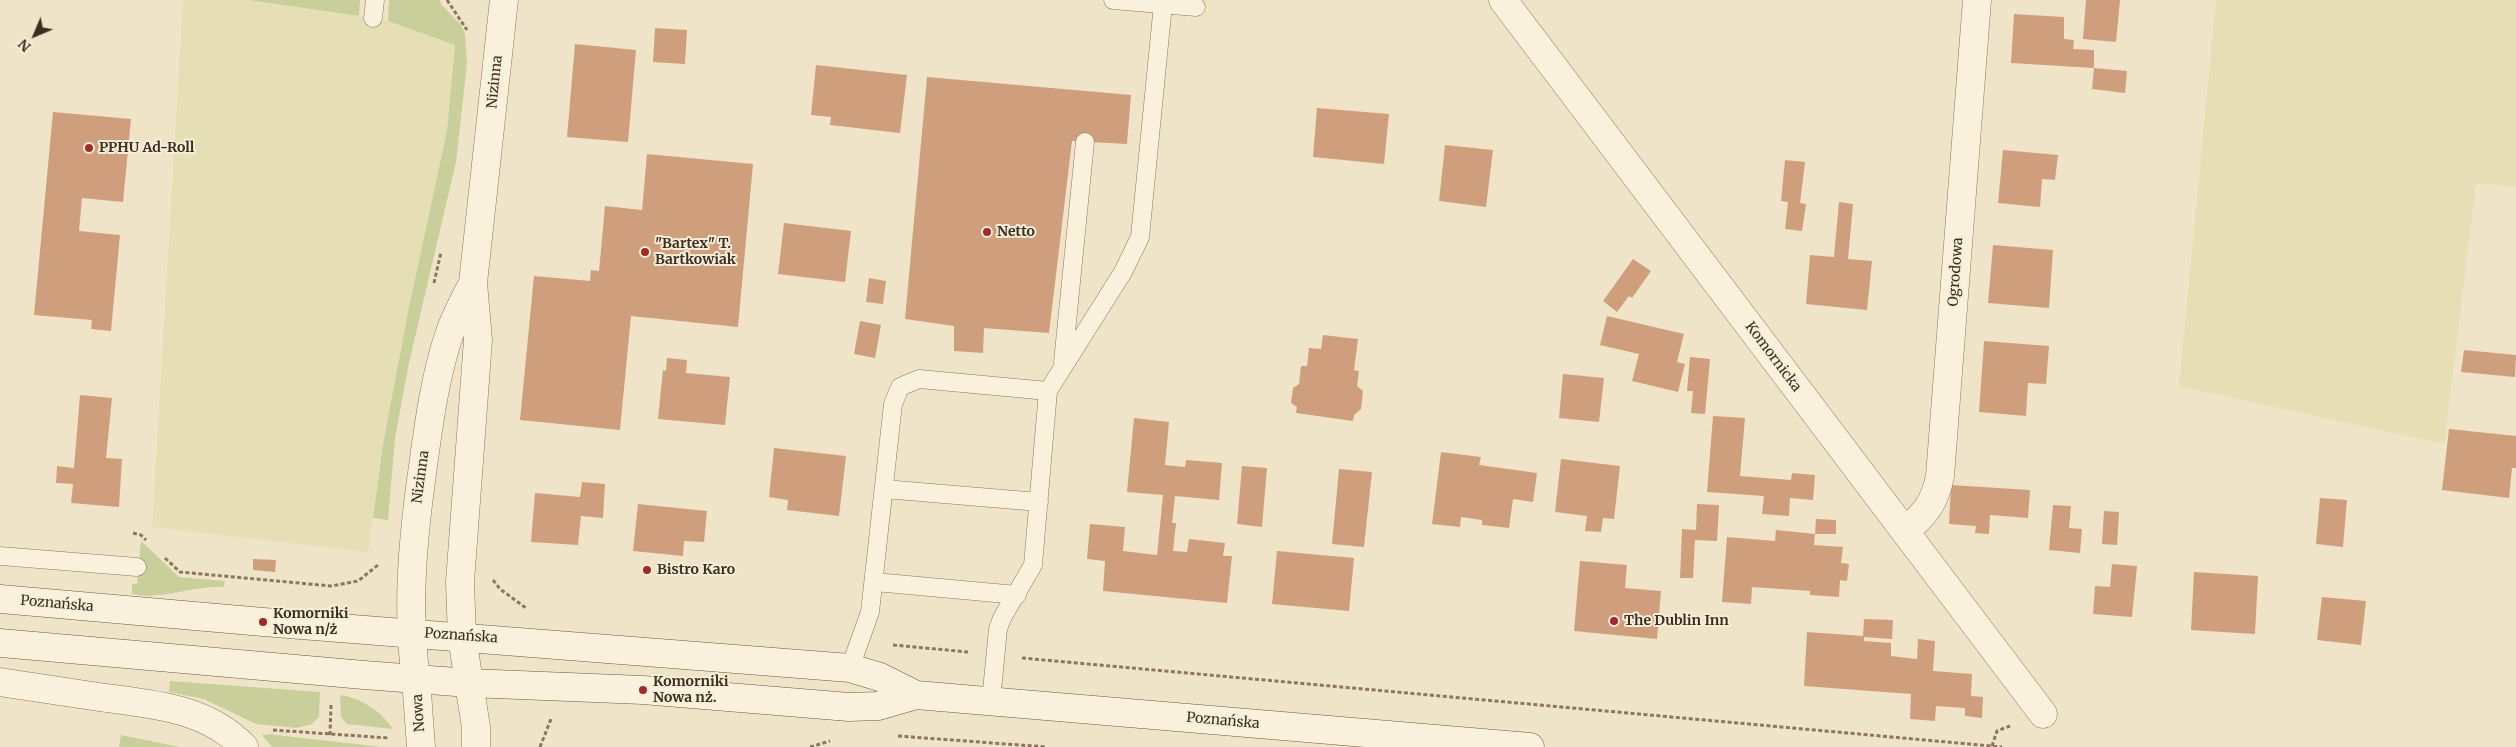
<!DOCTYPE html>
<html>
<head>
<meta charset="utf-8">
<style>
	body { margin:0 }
	#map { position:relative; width:2516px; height:747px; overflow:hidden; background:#f0e4c8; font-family:Merriweather,serif }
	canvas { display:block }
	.north { position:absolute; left:10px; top:10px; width:50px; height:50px; -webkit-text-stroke:4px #f7eed8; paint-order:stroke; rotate:225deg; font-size:14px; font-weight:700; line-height:20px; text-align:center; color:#3d2e20 }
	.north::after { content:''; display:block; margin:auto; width:18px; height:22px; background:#3d2e20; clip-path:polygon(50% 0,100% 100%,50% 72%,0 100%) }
</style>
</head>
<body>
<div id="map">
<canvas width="2516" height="747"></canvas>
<div class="north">N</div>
</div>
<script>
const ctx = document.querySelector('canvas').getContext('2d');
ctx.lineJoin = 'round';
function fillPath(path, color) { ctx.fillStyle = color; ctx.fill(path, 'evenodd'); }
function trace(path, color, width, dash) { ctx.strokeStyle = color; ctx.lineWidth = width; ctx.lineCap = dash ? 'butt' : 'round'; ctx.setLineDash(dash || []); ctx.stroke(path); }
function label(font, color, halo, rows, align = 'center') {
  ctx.font = font + ' Merriweather,serif'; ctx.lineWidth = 4; ctx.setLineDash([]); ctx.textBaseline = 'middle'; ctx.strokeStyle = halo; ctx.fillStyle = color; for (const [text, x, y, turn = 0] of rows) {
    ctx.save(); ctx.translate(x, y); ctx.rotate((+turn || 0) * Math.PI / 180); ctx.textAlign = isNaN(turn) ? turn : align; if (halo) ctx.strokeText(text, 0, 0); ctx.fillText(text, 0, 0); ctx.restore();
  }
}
fillPath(new Path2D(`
	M183,0H249L373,18L388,21L455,45L447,131L409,307L383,443L368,552L152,527Z
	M2216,0H2516V187L2476,183L2444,444L2179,386Z`), '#e6deb5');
fillPath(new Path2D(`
	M249,0H360L359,16Z
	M389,0H440L441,4L461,25L465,34L467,63L456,162L409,363L395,438L388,520L373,518L383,444L409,307L447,131L455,45L388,21Z
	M141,541L179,577L225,581L224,587C193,585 162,601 132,594V584H137Z
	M170,681L320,692L319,717L312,724L297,728L256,724L204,699L169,692Z
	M340,695C361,698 381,711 393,729L347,724L341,717Z
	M271,734L276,735L382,747H272L262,735Z
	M121,735L180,747H119Z`), '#c9cf9b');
fillPath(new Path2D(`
	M2086,0H2120L2116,42L2083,39Z
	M2014,14L2064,17V39L2074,40L2073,49L2094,50V68L2011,63Z
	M655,28L687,30L685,64L653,62Z
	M575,44L636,50L628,142L567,137Z
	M816,65L907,75L900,133L830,125L831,117L811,115Z
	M2094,68L2127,71L2125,93L2092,89Z
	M927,77L1131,95L1127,144L1072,141L1049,333L984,328L983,353L954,351V326L905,319Z
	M1317,108L1389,114L1384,164L1313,157Z
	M53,112L131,119L123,202L82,198L79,231L120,235L111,331L91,329L92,320L34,315Z
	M1445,145L1493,150L1486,207L1439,201Z
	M2003,150L2058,155L2055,180L2042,179L2040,207L1998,203Z
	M647,154L753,164L738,327L631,316L620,430L520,420L534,276L590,281L591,270L599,271L605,206L642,210Z
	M1785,160L1805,162L1800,203L1806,204L1802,231L1785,229L1788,202L1781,201Z
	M1839,202L1853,204L1848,259L1872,261L1867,310L1806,304L1810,255L1834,257Z
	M784,223L851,231L845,282L778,274Z
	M1993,245L2053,250L2049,308L1988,303Z
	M1633,259L1651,271L1632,298L1629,296L1617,312L1603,301Z
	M869,278L886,281L883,304L866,302Z
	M1607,316L1684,334L1677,362L1685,364L1678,392L1632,381L1639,354L1600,345Z
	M860,321L881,325L875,358L854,354Z
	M1323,335L1358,339L1354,370L1359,371L1357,386L1363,391L1361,409L1354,415L1353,421L1296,413L1297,407L1291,403L1293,388L1299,384L1301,366H1307L1309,348L1321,349Z
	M1984,341L2049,346L2046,384L2028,383L2026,416L1979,412Z
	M2464,350L2516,355L2515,377L2461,372Z
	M1690,357L1710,359L1705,414L1691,413L1693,391H1687Z
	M667,358L687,360L686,373L730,377L725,425L658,419L663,370L666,371Z
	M1563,374L1604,378L1599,422L1559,418Z
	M80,395L112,398L106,458L122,459L119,507L71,503L73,484L56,483L57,466L74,468Z
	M1713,416L1745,418L1740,476L1791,480L1792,473L1815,475L1813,500L1790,498L1789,516L1762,514L1764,496L1707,492Z
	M1134,418L1169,422L1165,465L1185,467L1186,460L1222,463L1219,500L1175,496L1172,523H1176L1173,551L1187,552L1189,539L1225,543L1223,556H1232L1227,603L1103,591L1105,561L1087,559L1090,524L1125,527L1123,551L1157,555L1163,495L1127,492Z
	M2449,429L2516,436V468H2512L2509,498L2442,490Z
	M774,448L846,456L839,516L787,510L788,500L769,497Z
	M1441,452L1481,457L1479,465L1537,473L1533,502L1513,499L1509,528L1482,525V520L1461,517L1460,527L1432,524Z
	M1561,459L1620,466L1614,519L1603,518L1601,532L1585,531L1587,516L1555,512Z
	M1242,466L1267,468L1262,527L1237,524Z
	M1339,469L1372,472L1364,547L1332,544Z
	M582,482L605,484L603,518L581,516L578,545L531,542L535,493L580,497Z
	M1951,485L2030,490L2028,518L1990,515L1989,534L1975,533L1976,526L1949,524Z
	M2320,498L2347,500L2343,547L2316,544Z
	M638,504L707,511L704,542L684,541L683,556L633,551Z
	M1697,504L1719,505L1717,541L1695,540L1693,578H1680L1682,529L1696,530Z
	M2053,505L2071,506L2069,528L2082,529L2080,553L2049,550Z
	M2104,511L2119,512L2117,545L2102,544Z
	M1816,519L1836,520V534H1815Z
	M1776,530L1815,534L1814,545L1843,547L1841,563L1849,564L1847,581L1840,580L1839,597L1810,595V591L1752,587L1751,604L1722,602L1727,537L1775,541Z
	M1277,551L1354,558L1349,611L1272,604Z
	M253,559L276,560L275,572L253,570Z
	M1580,561L1627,565L1625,588L1661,591L1657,639L1574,631Z
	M2112,564L2137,566L2132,617L2093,614L2095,586L2110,587Z
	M2194,572L2258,576L2255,634L2191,630Z
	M2322,597L2366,601L2361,645L2317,640Z
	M1864,619L1893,620L1892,639L1864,637V641L1891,643V656L1917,659L1918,639L1935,641L1933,671L1972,674L1971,696L1983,697L1982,718L1965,716V708L1936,706L1935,721L1910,719L1911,694L1804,686L1807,632L1863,636Z`), '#cf9f7d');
const service = new Path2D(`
	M1113,0L1196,7
	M373,18L375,0
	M1063,362L1085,142
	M884,489L1039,502
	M0,556L137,567
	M875,582L1017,595
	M850,668L870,612L893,404L900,387L919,379L1048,391
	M991,701L998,629L1002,618L1033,565L1048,391L1123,272L1140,237L1163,4`);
const minor = new Path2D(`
	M1503,0L2043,714
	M1905,531C1925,515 1935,502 1940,476L1977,0
	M416,679L421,747
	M0,682C33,687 66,692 99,697C150,704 206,707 244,747
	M469,683L476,727V747`);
const tertiary = new Path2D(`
	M416,679C406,607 413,537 423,466C429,422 435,377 449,335C455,317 464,300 473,283
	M469,683L462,636L460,582L478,340L473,283L504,0`);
const secondary = new Path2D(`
	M0,599L263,622L850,668L880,677L916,695
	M0,643L364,675L469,683L643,690L849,707L878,706L916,695L1530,747`);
trace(service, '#8d765c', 19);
trace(minor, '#8d765c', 29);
trace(tertiary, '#8d765c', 29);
trace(secondary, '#6f573f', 29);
trace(new Path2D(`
	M447,0L467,30
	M434,283L441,252
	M133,533L141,535L146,540
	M165,558L180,572L331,586L358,581L378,565
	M493,580L500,589L526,608
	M893,645L968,652
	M1022,658L2002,747
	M273,730L389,738
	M330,735L331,705
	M898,736L1047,747
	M1992,746L1997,731L2010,726
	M540,747L551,719
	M810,747L830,741`), '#8d765c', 3, [4, 2.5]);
trace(service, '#faf1dc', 18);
trace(minor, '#faf1dc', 28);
trace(tertiary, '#faf1dc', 28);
trace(secondary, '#faf1dc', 28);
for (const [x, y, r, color] of [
	[89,148,5,"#9e2a2b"],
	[987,232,5,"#9e2a2b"],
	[645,252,5,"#9e2a2b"],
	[647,570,5,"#9e2a2b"],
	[1614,621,5,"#9e2a2b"],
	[263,622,5,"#9e2a2b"],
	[643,690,5,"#9e2a2b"]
]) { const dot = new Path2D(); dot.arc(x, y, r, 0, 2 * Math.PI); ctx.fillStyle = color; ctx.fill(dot); trace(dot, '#f7eed8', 2); }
label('14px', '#3d2e20', '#f7eed8', [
	["Nizinna",495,82,-84],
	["Ogrodowa",1956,272,-86],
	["Komornicka",1773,357,53],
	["Nizinna",421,477,-82],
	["Poznańska",57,604,5],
	["Poznańska",461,636,4],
	["Nowa",419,713,-94],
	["Poznańska",1223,721,5]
]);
label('bold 14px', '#3d2e20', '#f7eed8', [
	["PPHU Ad-Roll",99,148],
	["Netto",997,232],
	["\"Bartex\" T.",655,244],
	["Bartkowiak",655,260],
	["Bistro Karo",657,570],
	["Komorniki",273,614],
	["Nowa n/ż",273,630],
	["The Dublin Inn",1624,621],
	["Komorniki",653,682],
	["Nowa nż.",653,698]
], 'left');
</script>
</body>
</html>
